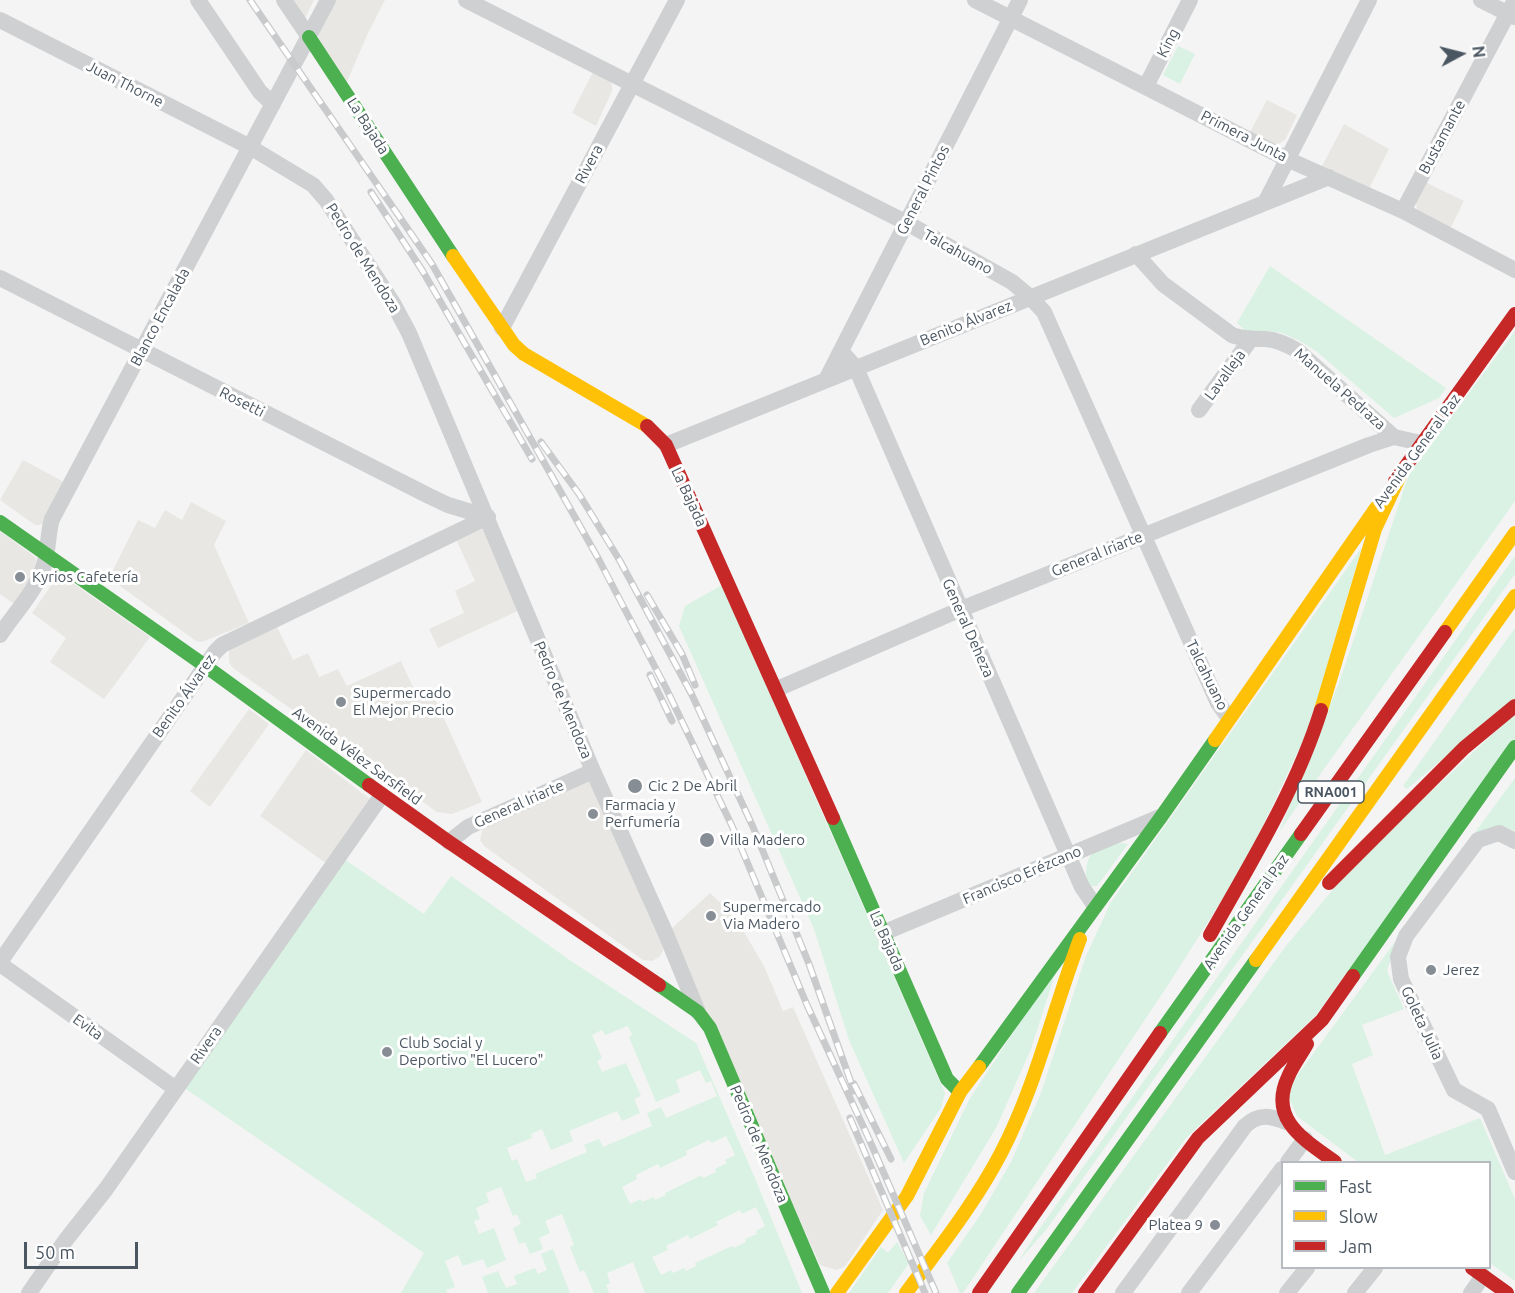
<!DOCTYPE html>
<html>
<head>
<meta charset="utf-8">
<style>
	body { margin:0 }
	#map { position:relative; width:1515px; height:1293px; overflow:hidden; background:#f4f4f4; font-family:Ubuntu,sans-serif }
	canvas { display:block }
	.legend { position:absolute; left:1281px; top:1161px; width:210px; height:108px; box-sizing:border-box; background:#fff; border:2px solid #b7bbc0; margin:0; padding:8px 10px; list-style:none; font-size:18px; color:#4a5661 }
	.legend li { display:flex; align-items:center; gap:12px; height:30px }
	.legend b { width:30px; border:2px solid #b7bbc0 }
	.north { position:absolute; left:1431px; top:24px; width:60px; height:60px; -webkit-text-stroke:4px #fff; paint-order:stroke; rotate:83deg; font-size:16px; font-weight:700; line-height:24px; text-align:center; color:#4a5661 }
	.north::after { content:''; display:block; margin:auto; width:21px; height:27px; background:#4a5661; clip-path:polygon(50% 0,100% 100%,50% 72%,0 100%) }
	.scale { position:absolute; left:24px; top:1242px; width:114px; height:27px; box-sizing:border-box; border:3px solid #4a5661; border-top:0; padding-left:8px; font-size:18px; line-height:21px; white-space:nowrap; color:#4a5661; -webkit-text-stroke:4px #fff; paint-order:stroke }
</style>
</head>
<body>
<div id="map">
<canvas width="1515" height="1293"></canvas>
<ul class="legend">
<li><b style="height:8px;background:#4caf50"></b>Fast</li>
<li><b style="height:8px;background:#ffc107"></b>Slow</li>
<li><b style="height:8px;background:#c62828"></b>Jam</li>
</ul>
<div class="north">N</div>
<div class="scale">50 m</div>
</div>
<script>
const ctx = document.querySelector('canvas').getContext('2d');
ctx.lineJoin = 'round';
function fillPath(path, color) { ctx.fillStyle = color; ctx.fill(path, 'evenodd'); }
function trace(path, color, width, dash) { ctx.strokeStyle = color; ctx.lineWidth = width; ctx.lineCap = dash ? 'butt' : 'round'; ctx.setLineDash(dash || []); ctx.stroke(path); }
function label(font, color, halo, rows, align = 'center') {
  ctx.font = font + ' Ubuntu,sans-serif'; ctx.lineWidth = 6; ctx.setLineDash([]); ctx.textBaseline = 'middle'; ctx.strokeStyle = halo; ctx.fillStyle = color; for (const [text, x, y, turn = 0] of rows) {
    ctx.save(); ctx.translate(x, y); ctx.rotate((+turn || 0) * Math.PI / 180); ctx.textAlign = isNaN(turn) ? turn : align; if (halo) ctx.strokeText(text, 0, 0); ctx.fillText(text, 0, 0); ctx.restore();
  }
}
fillPath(new Path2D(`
	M289,0H314L305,18Z
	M331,0H385L368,33L346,84L318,41L320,23Z
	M593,72L611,82L612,87V91L596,126L572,113Z
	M1267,100L1297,115L1285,140L1278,144L1271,143L1250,132Z
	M1344,124L1389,149L1368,191L1321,168Z
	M1425,182L1464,201L1449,231L1417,211L1416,201Z
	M23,460L66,483L44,523L40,525H35L0,500Z
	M191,502L226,521L214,545L249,623L202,642L196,641L109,578L138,520L155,528L165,510L182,520Z
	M485,528L522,609L438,648L429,629L464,613L455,591L475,581L457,541Z
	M0,531L35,557L39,569L14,604L0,594Z
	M59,579H67L150,637L104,699L50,662L66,638L32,613L52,584Z
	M276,625L293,660L308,653L319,677L338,669L347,686L401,661L416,694L430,688L482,802L452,814L437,812L233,668L229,662V649Z
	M249,709L269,724L210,807L190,791Z
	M306,750L370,799L327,864L260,816Z
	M587,781L592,782L663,943V951L659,957L652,961L643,960L484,846L480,840L483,828Z
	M710,893L725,907L744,932L764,966L783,1011L793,1007L883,1210L848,1262L844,1267L836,1270L820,1265L670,930Z`), '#e8e7e3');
fillPath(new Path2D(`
	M1178,46L1195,54L1180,84L1163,75Z
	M1270,266L1446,388L1439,398L1394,418L1316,351L1300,341L1282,333L1269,331L1247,332L1237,323Z
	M1515,331V501L1279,832L1339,683L1409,474Z
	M1362,547L1308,730L1247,860L1170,982L963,1293H960L947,1263L981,1214L1011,1162L1041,1093L1086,956L1111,902Z
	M1515,556V574L1046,1230L1018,1262L1040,1228Z
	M722,585L945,1093L941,1108L904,1163L849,1040L814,929L679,626L685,606Z
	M1515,628V698L1407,789L1403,786Z
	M1515,713V740L1316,1015L1187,1137L1072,1293H1034L1286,946L1355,863Z
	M1515,778V831L1505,828L1494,829L1391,958L1387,971L1404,1009L1362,1025L1373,1055L1352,1064L1385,1155L1480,1118L1515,1199V1281L1490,1263V1162H1358L1297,1116L1288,1095L1291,1084Z
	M1124,843L1128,844L1097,886H1089C1083,871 1086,851 1104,845C1109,843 1118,844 1124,843Z
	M344,859L424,914L451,876L571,961L696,1043L754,1176L802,1293H645L633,1262L607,1273L610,1283L606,1285L609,1293H594L584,1270L580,1272L570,1247L574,1245L562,1214L545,1221L550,1233L539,1238L543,1249L530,1254L525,1242L519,1244L513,1228L521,1224L517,1214L513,1216L501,1187L486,1193L489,1202L476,1208L480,1219L474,1221L479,1234L494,1228L506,1260L487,1268L483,1259L463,1266L458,1255L445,1261L455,1287L446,1290L447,1293H401L424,1253L183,1087ZM628,1026L632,1035L629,1037L656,1102L680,1092L676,1080L700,1070L706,1083L711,1081L717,1096L666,1118L661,1107L647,1113L652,1126L603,1147L599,1139L584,1145L587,1152L535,1174L537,1178L526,1182L517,1159L512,1161L507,1148L532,1138L531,1134L542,1129L551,1150L573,1141L569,1131L617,1111L622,1121L640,1113L634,1099L641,1096L626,1063L602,1072L597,1061L602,1058L592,1035L602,1030L605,1035ZM726,1136L735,1155L725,1160L727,1163L715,1169L716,1172L703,1178L702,1175L665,1193L666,1195L655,1200L654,1197L642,1202L641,1199L630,1204L622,1187L637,1179L636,1175L658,1164L660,1168L687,1155L686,1151L709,1140L712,1143ZM756,1207L765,1226L756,1231L757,1234L745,1239L746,1242L734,1248L732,1246L695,1263L696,1266L686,1271L684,1268L673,1273L671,1270L661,1275L652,1257L668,1250L666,1246L688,1235L690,1239L718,1225L716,1222L740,1210L742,1214Z
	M1059,962L1031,1049L996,1128L931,1235L920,1216L924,1193L969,1100Z
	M897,1242L909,1263L888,1293H849L881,1247L888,1253Z
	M553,1249L570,1293H488L482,1277L498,1271L506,1288L517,1284L514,1276L535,1268L538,1274L547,1270L541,1254Z`), '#d9f2e3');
trace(new Path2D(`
	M198,0L260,92L273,104
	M284,0L309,37
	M466,0L907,223L1012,282L1030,297L1044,312L1218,703L1229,718
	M975,0L1287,159L1403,211L1515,270
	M1481,0L1515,17
	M0,20L250,147L313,185L326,200L393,303L409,333L593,771L666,934L698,1012
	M1146,86L1190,0
	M1266,201L1369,0
	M1403,211L1515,0
	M1136,254L1163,284L1232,335C1244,340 1253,338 1266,339C1278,340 1288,345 1298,351L1394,437
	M0,278L429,496L448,505L488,517
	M502,328L677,0
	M841,351L856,368L1082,887L1095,906
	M826,380L1020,0
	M1199,410L1251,339
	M666,445L1329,177
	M0,635C14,614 33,594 42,571C49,555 47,535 52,519L328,0
	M777,689L959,610L1369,445L1394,437L1421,443
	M1515,841L1499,833L1478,840L1406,936L1398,957L1401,979L1454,1090L1488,1109L1515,1172
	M449,842L468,827L593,771
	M883,933L1160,817
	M0,962L215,652L222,645L488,517
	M0,964L176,1089
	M1288,1162L1305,1139
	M29,1293L65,1241L106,1189L382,795
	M1123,1293L1245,1126C1259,1113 1270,1116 1286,1122
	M1189,1293L1282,1169
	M1287,1293L1307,1268
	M1355,1293L1375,1268
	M1471,1293L1483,1276`), '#ced0d2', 16);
trace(new Path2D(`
	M309,37L453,256
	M0,522L204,665L369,785
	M833,818L947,1079L960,1092
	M1353,976L1515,747
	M659,985L698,1012L710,1028L823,1293
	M1160,1033L1301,834
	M979,1067L1161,817L1215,740
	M1018,1293L1256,960`), '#4caf50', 14);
trace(new Path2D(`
	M453,256L514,345L524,354L647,426
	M1445,632L1515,533
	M1321,710L1375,529L1403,469
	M1215,740L1376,508
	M1256,960L1515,596
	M837,1293L907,1196L960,1092L979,1067
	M906,1293C939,1248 975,1203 1001,1153C1036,1086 1053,1010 1080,939`), '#ffc107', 14);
trace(new Path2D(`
	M647,426L666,445L833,818
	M1395,481L1515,314
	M369,785L449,842L659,985
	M1301,834L1445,632
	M1329,883L1464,748L1515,706
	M1210,935C1251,862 1296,790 1321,710
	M1307,1044C1301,1055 1293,1065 1288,1077C1268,1120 1305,1140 1335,1162
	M1472,1268L1507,1293
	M979,1293L1160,1033
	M1085,1293L1198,1138L1322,1020L1353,976`), '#c62828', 14);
const rail = new Path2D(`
	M250,0L432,264L598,558L666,688L732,826L807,1005L869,1139L936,1293
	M371,192L422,270L532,459
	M541,442L579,494L620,561L692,695L753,827L809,964L854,1091
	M647,595L682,654L695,685
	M650,675L672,721
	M854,1084L891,1159
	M850,1118L925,1293`);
trace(rail, '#c9cacc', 7);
trace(rail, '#fff', 4.5, [14]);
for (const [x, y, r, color] of [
	[20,577,6,"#868d94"],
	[341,702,6,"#868d94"],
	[635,786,8,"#868d94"],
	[593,814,6,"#868d94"],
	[707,840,8,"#868d94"],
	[711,916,6,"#868d94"],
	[1431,970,6,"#868d94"],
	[387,1052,6,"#868d94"],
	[1215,1225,6,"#868d94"]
]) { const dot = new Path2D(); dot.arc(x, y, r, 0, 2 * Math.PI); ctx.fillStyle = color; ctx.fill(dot); trace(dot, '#fff', 2); }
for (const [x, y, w] of [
	[1331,792,66]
]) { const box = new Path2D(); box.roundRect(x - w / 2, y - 11, w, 22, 4.5); ctx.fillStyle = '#fff'; ctx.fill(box); trace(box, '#4a5661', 1.5); }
label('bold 14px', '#4a5661', null, [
	["RNA001",1331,792]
]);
label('15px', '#4a5661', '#fff', [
	["King",1168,43,-63],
	["Juan Thorne",125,84,27],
	["La Bajada",368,126,57],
	["Primera Junta",1244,136,27],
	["Bustamante",1442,137,-62],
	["Rivera",589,164,-62],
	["General Pintos",923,190,-63],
	["Talcahuano",958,252,29],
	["Pedro de Mendoza",363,258,58],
	["Blanco Encalada",160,317,-62],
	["Benito Álvarez",966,323,-22],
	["Lavalleja",1225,375,-54],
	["Manuela Pedraza",1340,389,41],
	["Rosetti",242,402,27],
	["Avenida General Paz",1417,451,-54],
	["La Bajada",689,497,65],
	["General Iriarte",1097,554,-22],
	["General Deheza",968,628,66],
	["Talcahuano",1207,675,64],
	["Benito Álvarez",184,696,-55],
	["Pedro de Mendoza",563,700,67],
	["Avenida Vélez Sarsfield",357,756,36],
	["General Iriarte",519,804,-24],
	["Francisco Erézcano",1022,875,-23],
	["Avenida General Paz",1246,912,-55],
	["La Bajada",887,941,66],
	["Goleta Julia",1422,1023,65],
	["Evita",88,1027,36],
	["Rivera",206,1045,-55],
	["Pedro de Mendoza",759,1144,67]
]);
label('15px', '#4a5661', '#fff', [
	["Kyrios Cafetería",32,577],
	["Supermercado",353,693],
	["El Mejor Precio",353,710],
	["Cic 2 De Abril",648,786],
	["Farmacia y",605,805],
	["Perfumería",605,822],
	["Villa Madero",720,840],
	["Supermercado",723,907],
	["Via Madero",723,924],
	["Jerez",1443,970],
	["Club Social y",399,1043],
	["Deportivo \"El Lucero\"",399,1060],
	["Platea 9",1203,1225,"right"]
], 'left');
</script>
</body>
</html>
